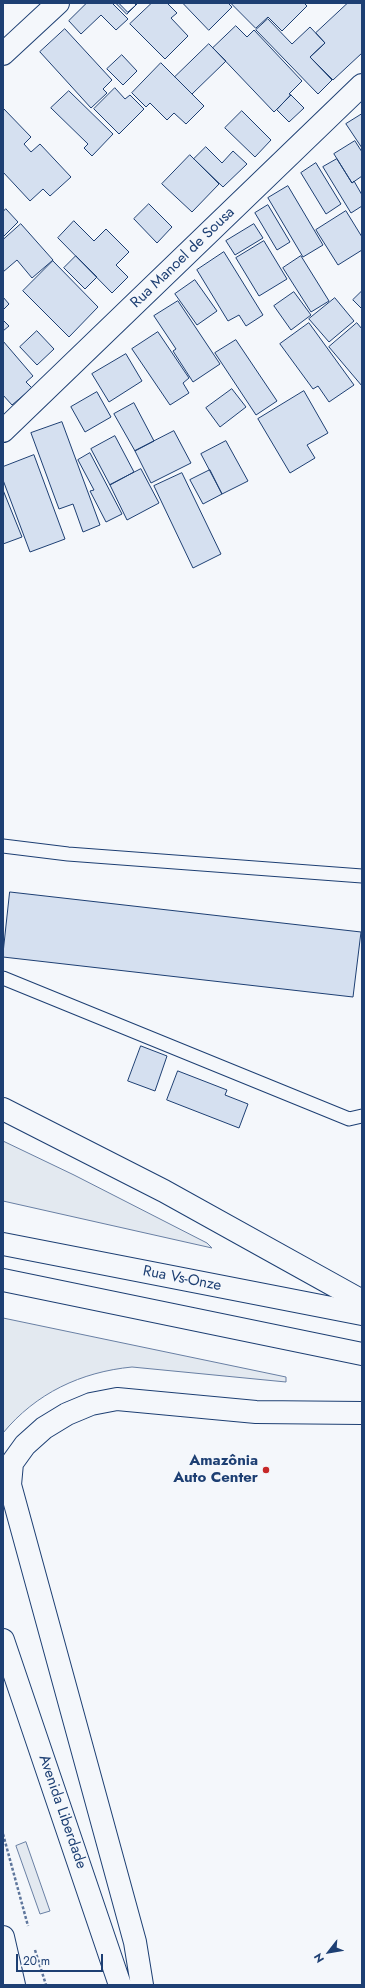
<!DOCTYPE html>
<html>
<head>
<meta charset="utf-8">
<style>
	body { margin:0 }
	#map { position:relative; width:365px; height:1988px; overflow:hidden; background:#f4f7fb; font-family:Jost,sans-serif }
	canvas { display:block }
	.frame { position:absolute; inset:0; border:4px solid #1d3f73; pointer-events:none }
	.north { position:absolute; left:309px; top:1932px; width:40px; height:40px; -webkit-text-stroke:3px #f4f7fb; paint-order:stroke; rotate:239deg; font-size:11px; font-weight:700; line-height:16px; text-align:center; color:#1d3f73 }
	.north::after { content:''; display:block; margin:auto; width:14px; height:18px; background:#1d3f73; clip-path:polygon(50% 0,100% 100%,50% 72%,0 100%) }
	.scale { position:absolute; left:16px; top:1954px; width:87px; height:18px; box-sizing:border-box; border:2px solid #1d3f73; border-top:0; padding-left:5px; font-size:12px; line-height:14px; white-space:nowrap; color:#1d3f73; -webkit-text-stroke:3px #f4f7fb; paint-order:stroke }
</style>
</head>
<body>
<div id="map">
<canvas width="365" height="1988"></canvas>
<div class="frame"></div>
<div class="north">N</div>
<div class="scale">20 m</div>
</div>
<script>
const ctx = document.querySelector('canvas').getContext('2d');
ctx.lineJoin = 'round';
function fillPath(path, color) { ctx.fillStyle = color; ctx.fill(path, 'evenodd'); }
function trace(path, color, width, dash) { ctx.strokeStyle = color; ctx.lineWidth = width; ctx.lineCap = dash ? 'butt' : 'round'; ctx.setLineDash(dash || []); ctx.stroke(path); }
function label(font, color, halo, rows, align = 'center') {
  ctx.font = font + ' Jost,sans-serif'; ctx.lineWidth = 3; ctx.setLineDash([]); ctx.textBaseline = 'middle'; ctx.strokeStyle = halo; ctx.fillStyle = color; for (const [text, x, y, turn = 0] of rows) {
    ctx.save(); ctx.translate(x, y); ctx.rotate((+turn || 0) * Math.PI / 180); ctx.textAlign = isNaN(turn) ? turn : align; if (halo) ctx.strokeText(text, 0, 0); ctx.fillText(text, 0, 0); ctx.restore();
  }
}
const green = new Path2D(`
	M3,1141L74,1175L207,1243L212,1248L3,1201Z
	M3,1318L286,1377V1382L132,1367C81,1372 36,1393 3,1433Z
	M26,1842L50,1911L40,1914L16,1846Z`);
fillPath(green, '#e3e9f0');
trace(green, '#687fa3', 1);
const building = new Path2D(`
	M87,3H112L128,19L116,30L101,15L81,34L69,21Z
	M116,3H138L127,14Z
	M119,3H134L136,5L128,12Z
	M152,3H167L177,13L171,18L188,36L165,59L130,24Z
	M183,3H228L232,7L209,30Z
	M231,3H304L307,6L282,31L268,17L256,28Z
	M348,3H362V53L333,80L310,57L325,43L316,33Z
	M268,19L292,44L310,27L325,43L310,57L332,80L318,94L256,30Z
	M236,26L247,37L254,30L302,81L289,94L291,95L274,112L213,48Z
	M65,29L112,80L103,89L107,93L91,108L40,52Z
	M209,44L226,61L192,94L175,77Z
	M122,55L137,71L123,85L107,69Z
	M161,63L204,106L186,124L174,113L167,120L150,103L146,107L132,93Z
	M115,88L125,99L130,95L144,109L119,134L94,109Z
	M69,91L113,134L92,156L84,148L88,144L51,108Z
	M291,95L304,108L289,122L277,110Z
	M3,108L31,137L24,144L31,152L40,144L71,177L50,196L43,189L30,201L3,172Z
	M242,111L271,140L255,157L225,128Z
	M362,114V148L346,124Z
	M355,141L362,152V176L352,183L334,154Z
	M206,147L222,163L233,151L247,164L223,187L194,159Z
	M190,155L219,184L192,212L162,184Z
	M337,159L352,183L354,181L362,195V206L351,213L323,167Z
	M316,163L341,204L326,214L301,173Z
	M288,186L323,245L303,257L268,198Z
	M149,204L172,227L157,243L134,219Z
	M268,205L290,242L277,250L255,213Z
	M6,209L18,222L3,237V212Z
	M346,211L362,237V250L338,265L316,230Z
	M74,221L94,241L106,229L129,252L116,265L128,277L112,293L58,238Z
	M21,224L53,260L32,278L17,260L3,272V240Z
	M254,224L263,238L235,255L226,241Z
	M264,241L287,279L259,296L236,258Z
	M224,252L263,315L246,326L239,315L228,321L197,270Z
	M76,256L97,277L85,289L64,268Z
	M301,256L329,301L311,312L283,268Z
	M53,261L98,307L69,337L23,291Z
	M195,280L217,311L197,325L175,294Z
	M362,291V309L353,300Z
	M294,292L311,315L291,330L274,306Z
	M3,297L9,304L3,310Z
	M335,298L354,321L329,342L309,319Z
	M178,301L220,364L193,382L173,351L176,349L154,316Z
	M3,320L9,326L3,331Z
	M309,323L354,385L329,402L318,386L313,389L280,344Z
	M357,323L362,329V386L329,347Z
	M37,331L54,349L37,365L20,347Z
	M158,332L189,378L183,383L189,393L170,405L132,349Z
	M236,340L277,401L256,415L215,353Z
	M3,341L33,376L26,382L32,388L12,405L3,395Z
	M126,354L142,381L109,402L92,374Z
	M232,389L246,407L220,427L206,408Z
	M304,391L328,433L307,445L315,458L290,473L258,419Z
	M97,392L111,417L85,432L71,407Z
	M134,403L154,441L135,451L114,414Z
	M62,422L100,525L83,532L73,504L59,509L31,433Z
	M174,431L191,463L151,483L135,451Z
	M115,436L134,472L110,485L91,449Z
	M226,441L248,481L222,494L201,454Z
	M90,453L122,514L106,522L90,491L94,490L78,460Z
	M34,455L65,539L30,552L3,480V467Z
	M141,469L159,503L127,520L110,485Z
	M210,470L222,494L203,504L190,480Z
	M182,473L221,554L193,568L154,486Z
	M3,490L22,537L3,544Z
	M10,892L361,932L353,997L3,957Z
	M141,1046L167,1056L155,1091L128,1081Z
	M178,1071L227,1090L225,1095L248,1104L239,1128L167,1100Z`);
fillPath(building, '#d5e0f0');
trace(building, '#1d3f73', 1);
const lane = new Path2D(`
	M3,846L68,854L362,876
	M3,978L349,1119L362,1116`);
const street = new Path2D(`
	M3,54L58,3
	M3,431L362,85`);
const primary = new Path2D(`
	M3,1244L362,1314
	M3,1280L362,1354`);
const highway = new Path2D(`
	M3,1109L164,1191L362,1301
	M3,1640L120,1985
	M3,1937L14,1985
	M142,1985L135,1942L10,1485L12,1463L25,1445L44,1428L67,1414L91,1404L117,1399L256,1412L362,1413`);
trace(lane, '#1d3f73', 15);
trace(street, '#1d3f73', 24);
trace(primary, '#1d3f73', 24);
trace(highway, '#1d3f73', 24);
trace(new Path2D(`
	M3,1834L28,1926
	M35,1950L46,1985`), '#5e769c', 2.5, [3, 2]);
trace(lane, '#f4f7fb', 13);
trace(street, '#f4f7fb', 22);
trace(primary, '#f4f7fb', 22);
trace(highway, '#f4f7fb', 22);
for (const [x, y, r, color] of [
	[266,1470,4,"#c62828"]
]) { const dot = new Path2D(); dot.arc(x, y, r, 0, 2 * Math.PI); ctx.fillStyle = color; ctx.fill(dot); trace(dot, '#f4f7fb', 1.5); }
label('15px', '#1d3f73', '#f4f7fb', [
	["Rua Manoel de Sousa",183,258,-44],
	["Rua Vs-Onze",182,1279,11],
	["Avenida Liberdade",62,1812,71]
]);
label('bold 15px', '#1d3f73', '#f4f7fb', [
	["Amazônia",258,1461],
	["Auto Center",258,1478]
], 'right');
</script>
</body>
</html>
